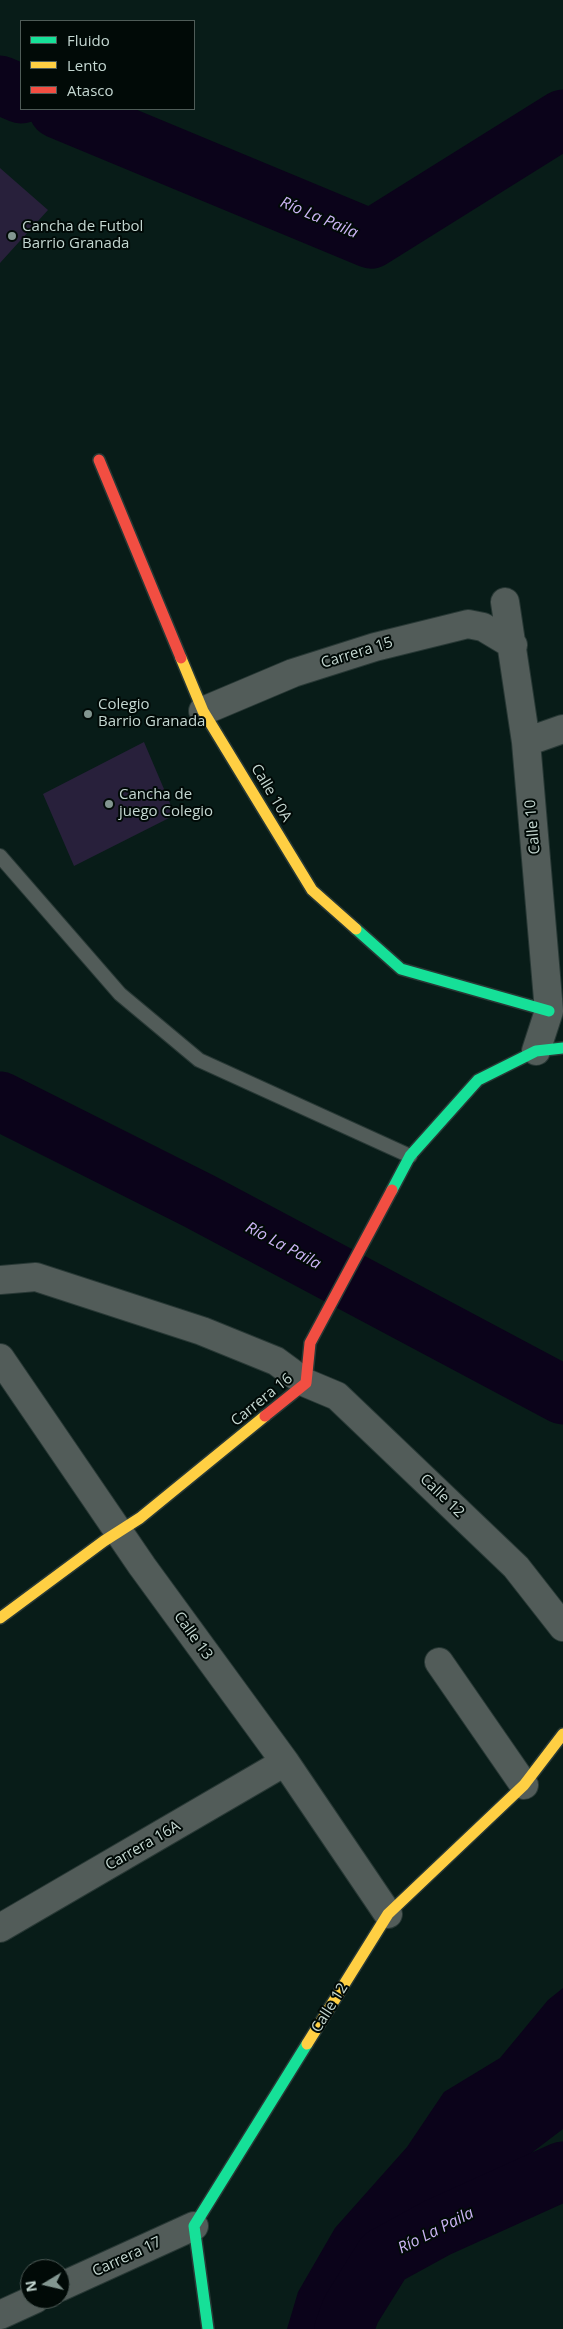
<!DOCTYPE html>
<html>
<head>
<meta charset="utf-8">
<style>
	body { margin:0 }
	#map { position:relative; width:563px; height:2329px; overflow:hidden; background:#081c18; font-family:"Open Sans",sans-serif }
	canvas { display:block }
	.legend { position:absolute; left:20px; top:20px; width:175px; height:90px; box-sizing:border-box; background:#010a07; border:1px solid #4f5c58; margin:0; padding:6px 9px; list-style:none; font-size:15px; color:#c4d7d1 }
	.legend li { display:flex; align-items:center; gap:10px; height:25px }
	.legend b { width:25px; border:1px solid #4f5c58 }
	.north { position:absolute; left:20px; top:2259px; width:50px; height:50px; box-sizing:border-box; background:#010a07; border:1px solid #4f5c58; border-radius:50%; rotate:261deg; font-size:14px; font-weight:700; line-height:20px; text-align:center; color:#c4d7d1 }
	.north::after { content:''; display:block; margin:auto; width:18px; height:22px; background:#829690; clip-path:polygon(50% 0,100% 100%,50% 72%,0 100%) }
</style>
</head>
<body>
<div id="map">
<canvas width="563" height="2329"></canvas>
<ul class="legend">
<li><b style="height:6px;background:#16e098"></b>Fluido</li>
<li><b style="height:6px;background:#ffcf43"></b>Lento</li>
<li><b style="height:6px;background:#f24e42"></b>Atasco</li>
</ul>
<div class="north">N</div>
</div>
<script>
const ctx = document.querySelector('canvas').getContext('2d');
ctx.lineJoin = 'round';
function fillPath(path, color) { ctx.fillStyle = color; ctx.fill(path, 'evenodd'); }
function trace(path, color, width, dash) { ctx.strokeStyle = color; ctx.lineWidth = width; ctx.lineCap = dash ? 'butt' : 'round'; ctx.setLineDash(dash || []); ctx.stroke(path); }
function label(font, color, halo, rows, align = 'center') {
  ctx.font = font + ' "Open Sans",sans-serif'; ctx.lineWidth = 4; ctx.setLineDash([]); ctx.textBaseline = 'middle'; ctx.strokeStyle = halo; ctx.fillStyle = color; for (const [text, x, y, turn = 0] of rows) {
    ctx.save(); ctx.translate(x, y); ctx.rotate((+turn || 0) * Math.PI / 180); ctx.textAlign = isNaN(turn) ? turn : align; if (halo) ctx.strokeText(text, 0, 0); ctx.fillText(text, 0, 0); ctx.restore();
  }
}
fillPath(new Path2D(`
	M0,168L48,210L0,263Z
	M144,742L175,815L74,866L43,794Z`), '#28203b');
fillPath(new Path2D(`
	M563,1988V2129L488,2186L437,2208L396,2249L359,2329H287L298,2292L335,2228L407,2147L444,2092L500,2058L548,2000Z`), '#0b031a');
trace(new Path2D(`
	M0,85L21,94
	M58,109L371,239L563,119
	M0,1101L199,1201L563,1395
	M344,2329L351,2310L384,2257L437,2228L563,2171`), '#0b031a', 59);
const lane = new Path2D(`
	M0,856L120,994L199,1060L410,1156`);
const street = new Path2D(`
	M505,602L526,742L549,1011L536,1051
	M203,711L293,673L375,647L468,624L483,627L513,645
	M526,742L563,729
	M0,1280L36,1277L202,1331L276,1361L306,1383L337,1396L516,1567L563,1627
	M0,1358L142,1566L285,1762L388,1914
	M439,1662L524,1785
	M0,1928L285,1762
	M60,2287L194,2226
	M0,2315L35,2299`);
const fast = new Path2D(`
	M356,929L401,969L549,1011
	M392,1190L410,1156L478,1080L536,1051L563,1048
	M208,2329L194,2226L307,2044`);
const slow = new Path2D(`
	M181,658L203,711L312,890L356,929
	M0,1618L104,1541L140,1518L265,1416
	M307,2044L388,1914L524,1785L563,1734`);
const jam = new Path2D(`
	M99,460L181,658
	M265,1416L306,1383L310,1343L392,1190`);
trace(lane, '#283835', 16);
trace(street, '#283835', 30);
trace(fast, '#283835', 14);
trace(slow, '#283835', 14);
trace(jam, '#283835', 14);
trace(lane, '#525c59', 14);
trace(street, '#525c59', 28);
trace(fast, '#16e098', 11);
trace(slow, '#ffcf43', 11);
trace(jam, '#f24e42', 11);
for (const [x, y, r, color] of [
	[12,236,5,"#829690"],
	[88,714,5,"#829690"],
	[109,804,5,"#829690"]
]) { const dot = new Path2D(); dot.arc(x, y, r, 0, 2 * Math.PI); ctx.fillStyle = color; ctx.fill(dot); trace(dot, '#010a07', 2); }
label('15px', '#c4d7d1', '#010a07', [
	["Cancha de Futbol",22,227],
	["Barrio Granada",22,244],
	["Colegio",98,705],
	["Barrio Granada",98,722],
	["Cancha de",119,795],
	["juego Colegio",119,812]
], 'left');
label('15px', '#c4d7d1', '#010a07', [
	["Carrera 15",357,653,-17],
	["Calle 10A",271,793,59],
	["Calle 10",533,827,-95],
	["Carrera 16",262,1400,-39],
	["Calle 12",442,1496,44],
	["Calle 13",193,1636,54],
	["Carrera 16A",143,1846,-30],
	["Calle 12",330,2008,-58],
	["Carrera 17",127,2257,-25]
]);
label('italic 16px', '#ccb5f5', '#010a07', [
	["Río La Paila",319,218,23],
	["Río La Paila",283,1246,28],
	["Río La Paila",436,2231,-27]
]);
</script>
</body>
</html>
